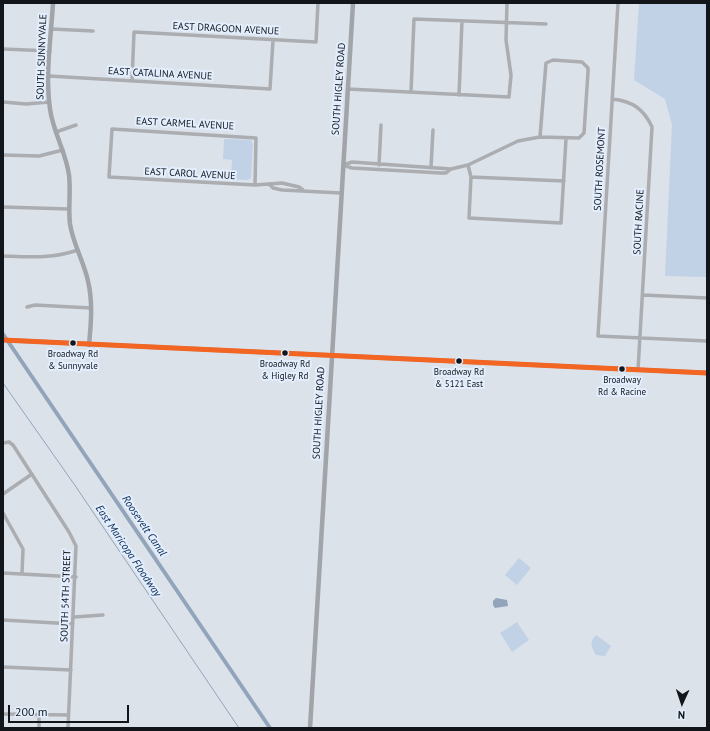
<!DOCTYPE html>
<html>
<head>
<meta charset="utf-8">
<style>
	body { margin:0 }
	#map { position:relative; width:710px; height:731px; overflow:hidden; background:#dbe2ea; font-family:"PT Sans",sans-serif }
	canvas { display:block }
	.frame { position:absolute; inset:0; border:4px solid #12161b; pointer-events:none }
	.north { position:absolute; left:662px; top:683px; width:40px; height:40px; -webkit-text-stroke:3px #e3eefe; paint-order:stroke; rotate:183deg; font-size:11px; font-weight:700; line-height:16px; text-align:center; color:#12161b }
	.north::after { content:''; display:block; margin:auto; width:14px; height:18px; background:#12161b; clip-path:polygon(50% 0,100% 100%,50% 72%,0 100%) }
	.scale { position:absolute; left:8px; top:705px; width:121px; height:18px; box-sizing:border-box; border:2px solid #12161b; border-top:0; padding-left:5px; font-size:12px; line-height:14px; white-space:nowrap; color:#12161b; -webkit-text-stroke:3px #e3eefe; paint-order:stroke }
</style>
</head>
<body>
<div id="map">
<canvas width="710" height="731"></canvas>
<div class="frame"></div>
<div class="north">N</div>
<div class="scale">200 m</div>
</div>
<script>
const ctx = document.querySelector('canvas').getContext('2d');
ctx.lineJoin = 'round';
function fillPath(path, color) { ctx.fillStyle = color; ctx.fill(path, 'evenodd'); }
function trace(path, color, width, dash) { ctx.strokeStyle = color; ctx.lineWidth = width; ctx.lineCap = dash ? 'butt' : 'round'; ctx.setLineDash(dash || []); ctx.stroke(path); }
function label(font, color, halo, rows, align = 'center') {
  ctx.font = font + ' "PT Sans",sans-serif'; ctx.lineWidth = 4; ctx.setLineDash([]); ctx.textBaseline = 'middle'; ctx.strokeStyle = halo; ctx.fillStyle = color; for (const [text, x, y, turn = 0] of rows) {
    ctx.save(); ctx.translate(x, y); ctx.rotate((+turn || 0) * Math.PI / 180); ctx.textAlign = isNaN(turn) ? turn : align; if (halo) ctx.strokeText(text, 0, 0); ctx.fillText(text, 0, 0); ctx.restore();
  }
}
fillPath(new Path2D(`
	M639,3H707V277L665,276L672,125L665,99L634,80Z
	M224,139L251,140L253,144L251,178L248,180L231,179L232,160L223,159Z
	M519,558L531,568L517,585L505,575Z
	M517,622L529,640L512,652L500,633Z
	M596,635L611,646L605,656L596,655C591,646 589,643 596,635Z`), '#c1d1e6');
fillPath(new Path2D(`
	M496,598L507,600L508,606L495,608L493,605V601Z`), '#92a4ba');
trace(new Path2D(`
	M3,383L74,484L239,728`), '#92a4ba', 1);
trace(new Path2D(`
	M3,334L270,728`), '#92a4ba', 4);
trace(new Path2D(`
	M618,3L598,336L707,341
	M52,29L93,31
	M3,49L50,51
	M49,76L270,89L273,40
	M132,81L134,32L316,42L318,3
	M348,89L509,97L511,75L506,40L507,3
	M411,92L414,19L546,24
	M459,95L462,21
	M612,99C632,101 644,109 652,127L638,370
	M3,102L26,104L49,102
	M56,132L76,125
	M3,155L39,156L63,150
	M343,165L352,162L451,169L468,165L518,141L540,137L579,138L584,133L588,72V68L582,62L553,60L546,63L540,137
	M343,165L352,168L441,173H446L451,169
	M379,165L381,125
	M468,165L471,177L469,218L561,223L566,139
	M431,167L433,130
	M471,177L564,181
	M255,185L256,138L112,129L109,177L255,185L282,183L299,187L303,190
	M270,185L273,188L282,190L341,193
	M3,207L69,209
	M3,256C30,257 51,259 78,250
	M643,295L707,298
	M27,307L35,305L91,308
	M3,443L9,442L13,445L69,532L76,546L68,728
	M3,494L32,474
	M3,513L23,549L22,574
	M3,573L76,577
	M74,617L103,615
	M3,620L73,624
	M3,667L71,670
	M3,714L68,715
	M39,728V715`), '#abadb0', 3.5);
trace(new Path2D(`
	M53,3C51,38 45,74 50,109C53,132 66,152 69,175C71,191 68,208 70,224C73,244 84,262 88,281C93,302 91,324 89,345
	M3,340L707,373
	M310,728L353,3`), '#a1a4a8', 4.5);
trace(new Path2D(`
	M3,340L707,373`), '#f26522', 5);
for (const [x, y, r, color] of [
	[73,343,3.5,"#12161b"],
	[285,353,3.5,"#12161b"],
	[459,361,3.5,"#12161b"],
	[622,369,3.5,"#12161b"]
]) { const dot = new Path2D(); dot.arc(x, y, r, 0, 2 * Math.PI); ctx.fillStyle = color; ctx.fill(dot); trace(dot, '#e3eefe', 1.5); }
label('9px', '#12161b', '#e3eefe', [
	["Broadway Rd",73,354],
	["& Sunnyvale",73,366],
	["Broadway Rd",285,364],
	["& Higley Rd",285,376],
	["Broadway Rd",459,372],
	["& 5121 East",459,384],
	["Broadway",622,380],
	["Rd & Racine",622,392]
]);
label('10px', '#12161b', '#e3eefe', [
	["EAST DRAGOON AVENUE",226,29,3],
	["SOUTH SUNNYVALE",42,57,-88],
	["EAST CATALINA AVENUE",160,74,3],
	["SOUTH HIGLEY ROAD",339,89,-86],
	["EAST CARMEL AVENUE",185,124,3],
	["SOUTH ROSEMONT",600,169,-87],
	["EAST CAROL AVENUE",190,174,3],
	["SOUTH RACINE",639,222,-87],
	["SOUTH HIGLEY ROAD",319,413,-87],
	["SOUTH 54TH STREET",66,596,-88]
]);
label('italic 11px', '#0b2a52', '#e3eefe', [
	["Roosevelt Canal",144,526,56],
	["East Maricopa Floodway",128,551,56]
]);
</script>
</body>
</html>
